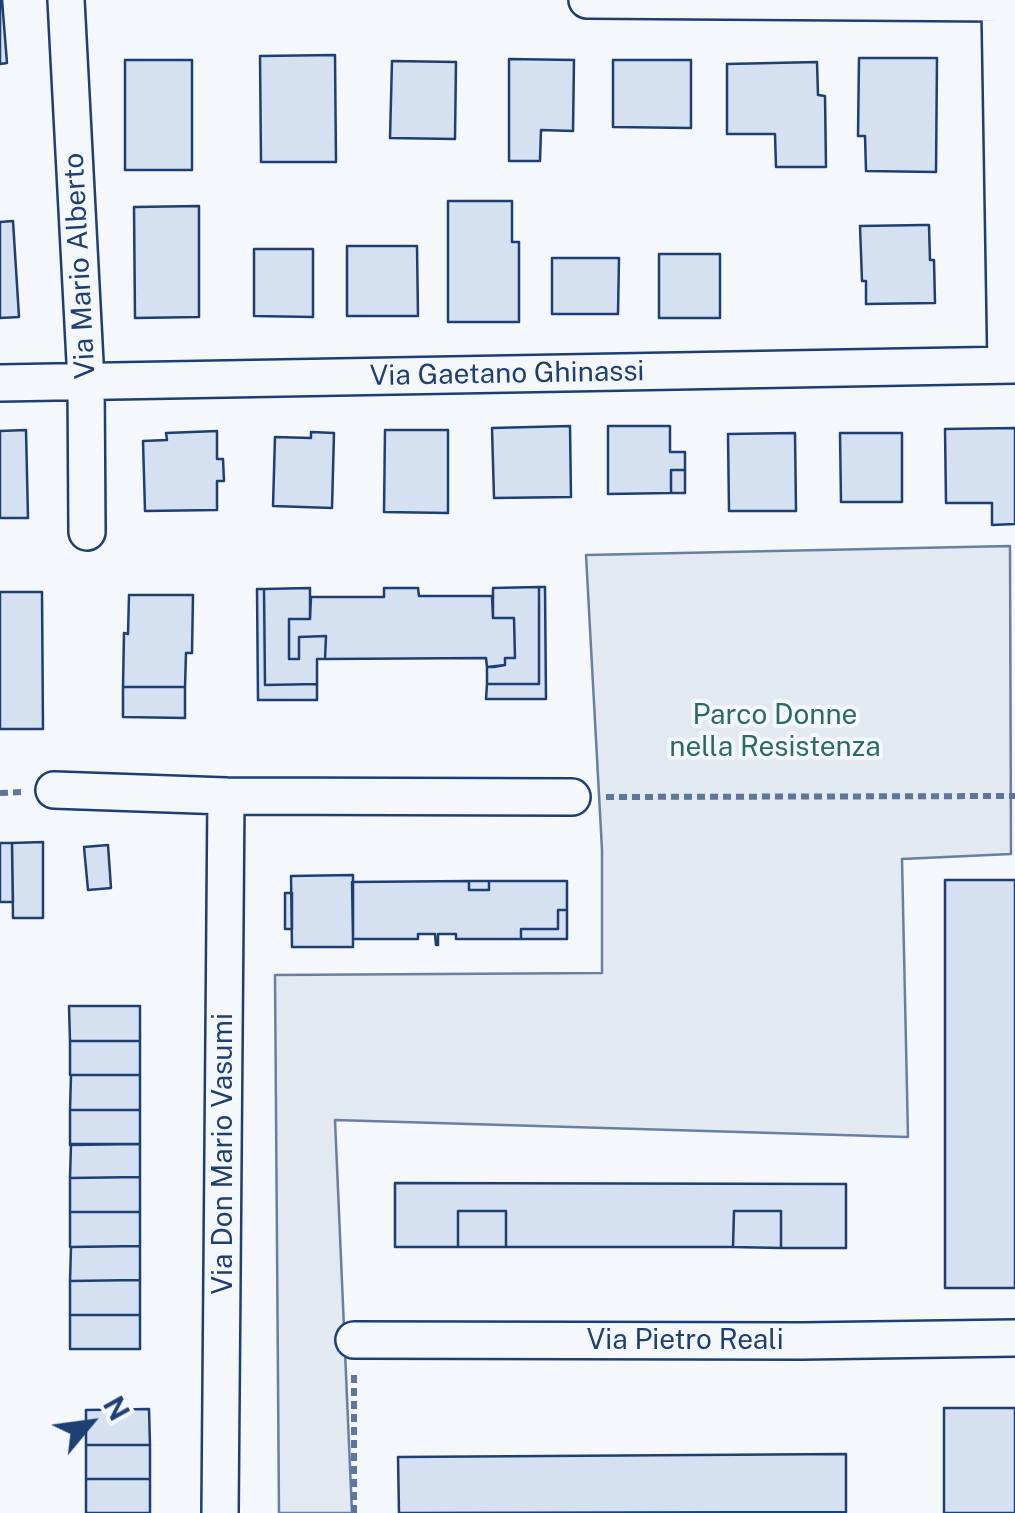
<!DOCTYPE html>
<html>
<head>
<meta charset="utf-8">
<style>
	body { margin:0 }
	#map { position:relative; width:1015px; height:1513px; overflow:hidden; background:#f4f7fb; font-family:"Public Sans",sans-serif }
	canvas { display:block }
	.north { position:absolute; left:40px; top:1373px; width:100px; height:100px; -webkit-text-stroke:8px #f4f7fb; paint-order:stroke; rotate:61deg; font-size:28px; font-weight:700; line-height:40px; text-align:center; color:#1d3f73 }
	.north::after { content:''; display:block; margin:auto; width:35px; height:45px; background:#1d3f73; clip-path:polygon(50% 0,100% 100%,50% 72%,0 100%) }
</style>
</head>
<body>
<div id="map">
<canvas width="1015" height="1513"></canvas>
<div class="north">N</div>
</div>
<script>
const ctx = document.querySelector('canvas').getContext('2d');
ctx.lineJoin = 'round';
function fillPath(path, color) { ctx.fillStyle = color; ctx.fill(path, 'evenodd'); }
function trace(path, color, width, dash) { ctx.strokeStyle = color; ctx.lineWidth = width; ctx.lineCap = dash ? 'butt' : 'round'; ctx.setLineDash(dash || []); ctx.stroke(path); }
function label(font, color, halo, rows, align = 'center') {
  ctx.font = font + ' "Public Sans",sans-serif'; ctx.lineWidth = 8; ctx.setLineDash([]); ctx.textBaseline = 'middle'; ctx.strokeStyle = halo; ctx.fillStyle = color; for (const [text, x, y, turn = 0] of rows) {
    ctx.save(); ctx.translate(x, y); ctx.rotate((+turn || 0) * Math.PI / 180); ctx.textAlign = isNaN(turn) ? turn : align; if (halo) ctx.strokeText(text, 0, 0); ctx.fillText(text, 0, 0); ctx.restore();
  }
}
const green = new Path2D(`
	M1010,546L1011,854L902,859L908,1137L335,1120L352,1513H279L275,975L602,973V850L586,555Z`);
fillPath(green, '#e3e9f0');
trace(green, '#687fa3', 2.5);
const building = new Path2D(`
	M0,0H2L7,63L0,64Z
	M335,55L336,162H261L260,56Z
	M859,58H937L936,172L866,171L865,136H858Z
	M509,59L574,60L573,131L541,130L540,161H509Z
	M125,60H192V170H125Z
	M613,60H691V128L613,127Z
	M392,61L456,62L455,139L390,138Z
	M817,62L818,95L825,96L826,167H776L775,134H727V64Z
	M448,201H512V242H519V322H448Z
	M199,206V317L135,318L134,207Z
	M13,221L19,317L0,318V222Z
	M924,225H929L930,260H934L935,303L866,304V281H862L860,226Z
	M347,246H417L418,316H347Z
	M254,249H313V317L254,316Z
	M659,254H720V318H659Z
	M552,258H619L618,314H552Z
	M570,426L571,497L494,498L492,428Z
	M608,426H670V452H685V470H671V493L608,494Z
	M1015,428V524L992,525V503H946L945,429Z
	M26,430L28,518H0V431Z
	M385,430H448V513L384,512Z
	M217,431V459H223L224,481H217V510L145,511L143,441L167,440L166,433Z
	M311,432L334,433L332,508L273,506L275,437L311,438Z
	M795,433L796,511H729L728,434Z
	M840,433H902V502H841Z
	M671,470H685V493H671Z
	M539,587V684H487V667L505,665V658H515L514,618H493V588Z
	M539,587H545L546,699H486L487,684H539Z
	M310,588V619H289V659H299V637L326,636L325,659H317V684L265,685L264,589Z
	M384,588H418L419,596H492L493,618H514L515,658H505V665L494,667H487L486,658L325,659L326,636L299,637V659H289V619H310L311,597H384Z
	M257,589H264L265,685L317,684V700H258Z
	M0,592H42L43,729H0Z
	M129,595H193L192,653H186L185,687H123L124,633L128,634Z
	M123,687H185V718L123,717Z
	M43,842V918H13L12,843Z
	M0,843H12L13,902H0Z
	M108,845L111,888L88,890L84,847Z
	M353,875V947H292L291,876Z
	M945,880H1015V1288H945Z
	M469,881V890H489V881H567V910H558V929H521V939H456V934H438V945H436L435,934H418V939H353L352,882Z
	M469,881H489V890H469Z
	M285,893H292V929H285Z
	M558,910H567V939H521V929H558Z
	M69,1006H140V1041H70Z
	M70,1041H140V1075H70Z
	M71,1075H140V1110H70Z
	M70,1110H140V1144L70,1145Z
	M71,1144H140V1177L70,1178Z
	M140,1177V1212H70V1178Z
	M395,1183L846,1184V1248H781V1211H734L733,1247H506V1211H458V1247H395Z
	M458,1211H506V1247H458Z
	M734,1211H781V1248L733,1247Z
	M70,1212H140V1246L70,1247Z
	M140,1246V1280L70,1281L71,1247Z
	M140,1280V1315H70V1281Z
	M70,1315H140V1349H70Z
	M944,1408H1015V1513H944Z
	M149,1409L150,1445H86V1410Z
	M86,1445H150V1479H86Z
	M846,1454V1512L399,1513L398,1457Z
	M86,1479H150V1513H86Z`);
fillPath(building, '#d5e0f0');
trace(building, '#1d3f73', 2.5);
const street = new Path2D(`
	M66,0L86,381L87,532
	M587,0L1000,3L1006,365
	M0,383L1015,365
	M54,790L226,796
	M354,1340L802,1341L1015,1338
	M220,1513L226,796L572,797`);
trace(street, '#1d3f73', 40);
trace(new Path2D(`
	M0,793L23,792
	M606,797L1015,796
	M354,1513V1374`), '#5e769c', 6, [8, 5]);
trace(street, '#f4f7fb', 35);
label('28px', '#1d3f73', '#f4f7fb', [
	["Via Mario Alberto",80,266,-93],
	["Via Gaetano Ghinassi",507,374,-1],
	["Via Don Mario Vasumi",223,1154,-90],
	["Via Pietro Reali",685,1340]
]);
label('28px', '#2c6c60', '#f4f7fb', [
	["Parco Donne",775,715],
	["nella Resistenza",775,747]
]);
</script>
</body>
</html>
